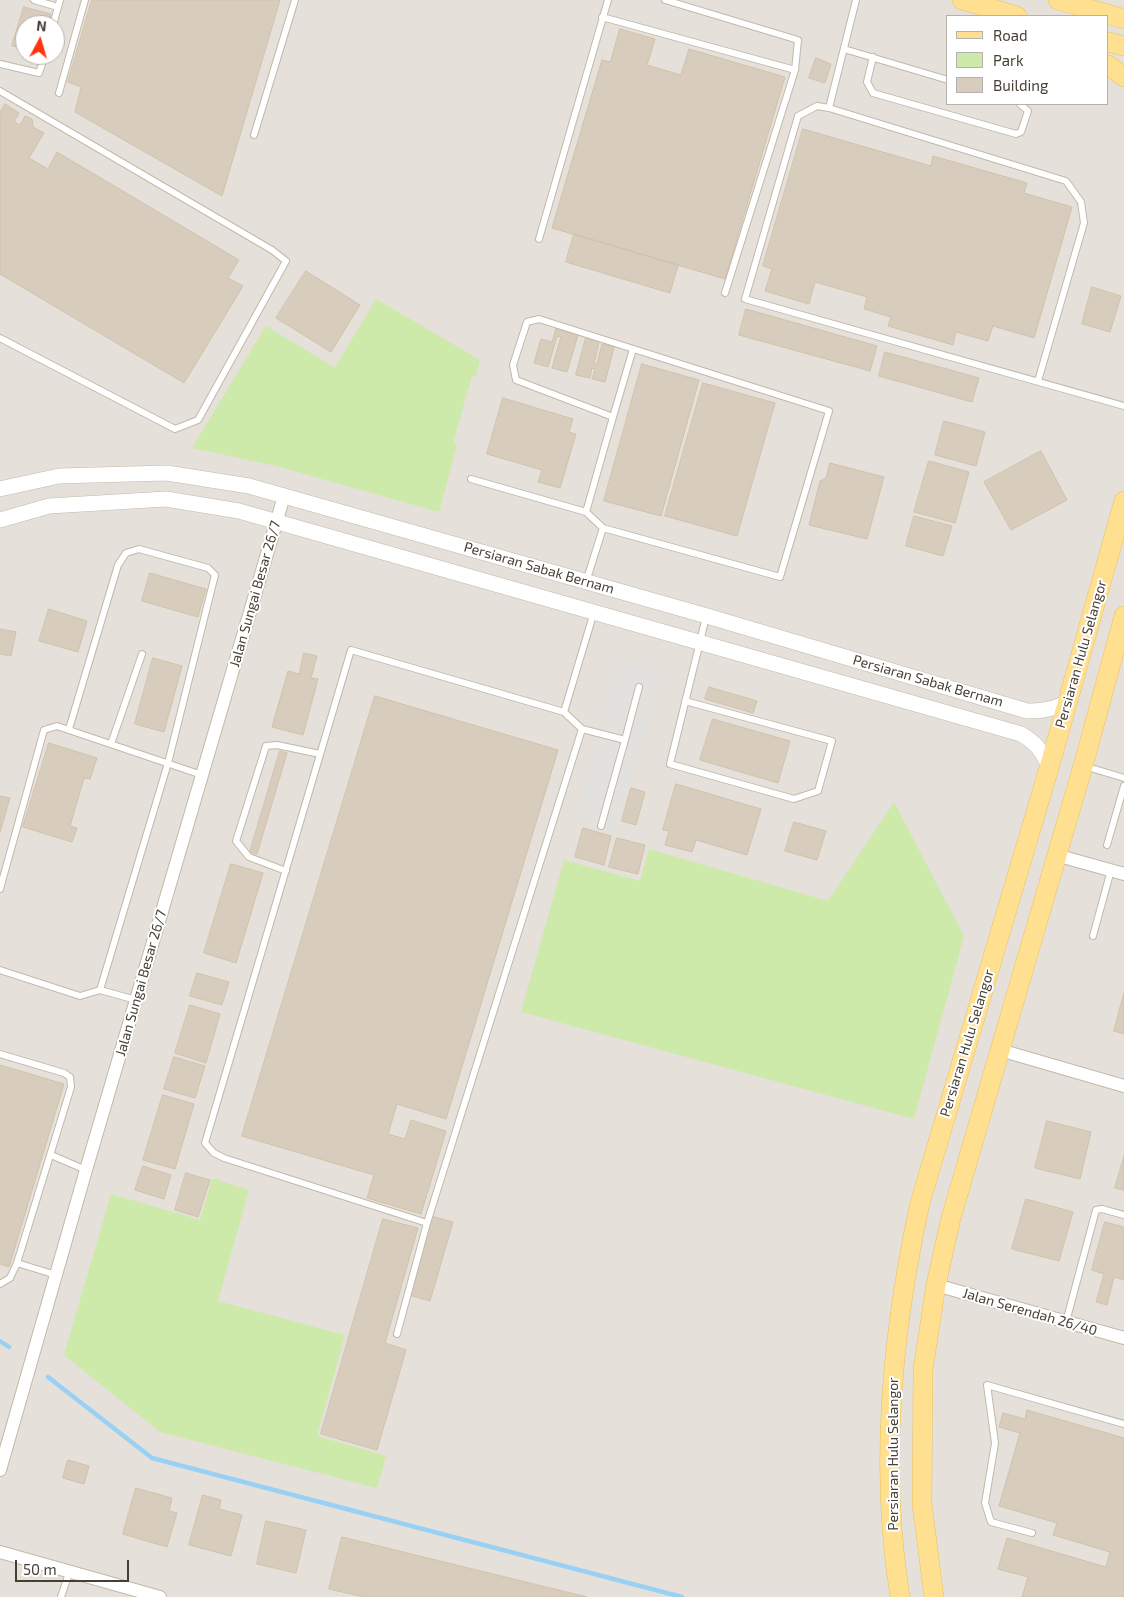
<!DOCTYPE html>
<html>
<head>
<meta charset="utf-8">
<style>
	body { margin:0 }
	#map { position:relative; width:1124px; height:1597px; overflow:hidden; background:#f3efe4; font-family:"Exo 2",sans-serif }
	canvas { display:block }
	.legend { position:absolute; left:946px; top:15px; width:162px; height:90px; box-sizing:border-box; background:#fff; border:1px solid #b5b2ad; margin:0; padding:6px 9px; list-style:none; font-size:15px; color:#463f33 }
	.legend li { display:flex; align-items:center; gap:10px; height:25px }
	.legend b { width:25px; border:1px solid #b5b2ad }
	.north { position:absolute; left:15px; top:15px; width:50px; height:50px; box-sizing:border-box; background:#fff; border:1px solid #b5b2ad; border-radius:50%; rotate:6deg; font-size:14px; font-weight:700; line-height:20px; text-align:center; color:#463f33 }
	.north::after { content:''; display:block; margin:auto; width:18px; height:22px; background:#ff340f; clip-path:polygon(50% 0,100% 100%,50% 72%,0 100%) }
	.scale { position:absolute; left:15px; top:1560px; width:114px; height:22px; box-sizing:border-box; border:2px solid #463f33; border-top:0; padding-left:6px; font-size:15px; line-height:18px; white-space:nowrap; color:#463f33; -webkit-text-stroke:4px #fff; paint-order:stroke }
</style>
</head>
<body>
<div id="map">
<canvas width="1124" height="1597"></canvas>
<ul class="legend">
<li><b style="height:6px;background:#ffe091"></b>Road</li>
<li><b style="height:14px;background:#cdeaaa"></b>Park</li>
<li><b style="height:14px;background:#d8cdbc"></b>Building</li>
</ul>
<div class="north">N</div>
<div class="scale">50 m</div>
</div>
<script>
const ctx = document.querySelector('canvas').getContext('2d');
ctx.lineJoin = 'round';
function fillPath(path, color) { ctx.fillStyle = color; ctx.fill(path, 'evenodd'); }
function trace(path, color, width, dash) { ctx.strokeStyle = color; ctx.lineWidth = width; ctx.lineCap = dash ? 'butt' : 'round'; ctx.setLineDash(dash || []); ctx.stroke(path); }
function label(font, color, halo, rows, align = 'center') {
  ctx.font = font + ' "Exo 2",sans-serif'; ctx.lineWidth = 4; ctx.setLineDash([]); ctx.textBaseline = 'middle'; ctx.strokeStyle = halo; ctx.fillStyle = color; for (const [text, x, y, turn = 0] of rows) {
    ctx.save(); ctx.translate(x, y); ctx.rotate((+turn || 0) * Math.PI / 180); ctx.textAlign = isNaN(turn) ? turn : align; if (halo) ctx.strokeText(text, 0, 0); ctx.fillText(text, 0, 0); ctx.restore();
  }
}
fillPath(new Path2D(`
	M0,0H1124V1597H0ZM948,16H1108V104H948ZM25,25H55V55H25Z`), '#e5e0d9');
fillPath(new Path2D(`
	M376,299L480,360L476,376H472L453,443L457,445L439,512L276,466L192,448L266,326L335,368Z
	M894,802L964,936L914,1119L521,1012L564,860L640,881L649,849L828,901Z
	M212,1178L249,1190L218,1301L345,1335L317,1436L386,1456L377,1488L160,1432L64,1355L111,1194L200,1220Z`), '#cdeaaa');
fillPath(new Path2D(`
	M619,658L662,670L617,833L573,822Z`), '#e3e1dd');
trace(new Path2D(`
	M0,1341L9,1347
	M48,1377L152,1458L682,1597`), '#9bd0f5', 4.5);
const building = new Path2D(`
	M92,0H280L222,196L75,112L81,87L68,82Z
	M24,7L51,14L48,25H25V49L12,46Z
	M620,29L655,39L647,65L681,75L689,49L785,77L725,279L552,228L602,60L610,62Z
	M816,58L831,64L825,83L809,78Z
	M5,104L19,113L14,122L20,125L25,116L32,119L33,127L44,133L29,158L48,169L57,152L239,260L228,278L243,286L184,383L0,274V113Z
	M803,129L931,166L933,156L1027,183L1024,193L1072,207L1034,338L993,326L988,341L956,332L953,345L888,326L891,317L864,309L867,297L815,282L809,304L765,291L772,269L763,266Z
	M574,234L678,265L670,293L566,262Z
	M306,271L360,305L331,352L276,318Z
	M1092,287L1121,296L1110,332L1082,324Z
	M746,309L877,346L870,371L739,335Z
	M556,329L578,335L567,372L552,368L561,337L557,336L548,367L534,363L541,339L552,342Z
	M586,338L599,342L594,364H597L602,344L614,347L605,382L592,379L595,369L592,368L590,378L576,375Z
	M885,352L979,378L972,402L879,376Z
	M642,364L699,380L661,516L604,501Z
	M703,383L775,403L737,536L665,516Z
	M503,398L573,419L569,432L576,434L560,488L538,482L542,470L487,454Z
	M944,421L985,432L976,466L935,455Z
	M1041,451L1067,500L1011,530L984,482Z
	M929,461L969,472L955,523L914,512Z
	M830,463L884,477L867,539L809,525L820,481L826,478Z
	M914,516L952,526L943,556L906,546Z
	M150,573L206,589L198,617L142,601Z
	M49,609L87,621L78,652L39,641Z
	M0,629L16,632L11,656L0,654Z
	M304,653L317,656L311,678L318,679L303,735L272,727L288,671L299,674Z
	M153,658L182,666L164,732L135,724Z
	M709,687L757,701L753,713L705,699Z
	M375,696L558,750L446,1119L397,1104L388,1134L405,1139L411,1120L446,1131L421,1214L367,1198L374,1175L242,1136Z
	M713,719L790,741L778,783L700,760Z
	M49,743L97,758L90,779L84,778L70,826L77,828L72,842L23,827Z
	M280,751L287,753L257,854L250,852Z
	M676,784L761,809L747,855L696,840L692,852L665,845L669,831L663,830Z
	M631,788L645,792L636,825L622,821Z
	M0,796L10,798L0,832Z
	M794,822L826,831L817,860L785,851Z
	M583,828L611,836L604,865L575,857Z
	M617,838L645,845L638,874L609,867Z
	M231,864L263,873L236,963L204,953Z
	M197,973L229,982L222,1005L190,996Z
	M1124,993V1034L1114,1031Z
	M190,1005L220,1014L206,1063L175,1053Z
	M174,1057L205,1066L195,1098L164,1089Z
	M0,1065L64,1084L9,1267L0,1264Z
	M163,1095L194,1104L175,1169L143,1160Z
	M1047,1121L1091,1132L1080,1179L1035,1168Z
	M1124,1156V1190L1115,1188Z
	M143,1166L171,1175L164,1199L135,1190Z
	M186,1173L210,1180L198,1217L175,1210Z
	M1026,1199L1073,1212L1059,1261L1012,1249Z
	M431,1216L453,1222L430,1301L409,1295Z
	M383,1219L418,1228L385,1343L406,1350L377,1450L321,1434Z
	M1105,1222L1124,1227V1280L1114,1277L1107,1305L1096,1302L1104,1274L1092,1270Z
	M1027,1410L1124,1438V1597H1022L1028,1577L998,1569L1007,1538L1106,1567L1110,1552L1053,1535L1057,1523L999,1506L1020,1433L999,1427L1003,1413L1025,1419Z
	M68,1460L89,1466L84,1484L63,1478Z
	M136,1488L172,1498L169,1511L177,1513L167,1547L123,1534Z
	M203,1495L221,1500L219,1509L242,1515L231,1556L189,1545Z
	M266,1521L306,1530L296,1573L257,1564Z
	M342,1537L587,1597H364L329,1589Z`);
fillPath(building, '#d8cdbc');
trace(building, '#d1c2ab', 1);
const service = new Path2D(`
	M34,0L58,7
	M665,0L798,40L795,70
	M602,17L795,70L725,293
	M53,25L60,0
	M844,49L948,80
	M873,57L867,82L873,93L1016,134L1021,132L1028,111L1020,104
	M0,64L39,73L45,55
	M0,91L272,250L286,261L198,420L175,429L0,338
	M59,93L85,0
	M829,108L856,0
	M254,135L295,0
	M539,239L608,0
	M1038,381L1084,223L1081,202L1066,181L829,108L817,106L798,116L745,299L1124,406
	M613,417L633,349
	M471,479L586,512
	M586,582L603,528L780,577L829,411L539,319L527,322L513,365L516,380L613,417L586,512L603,528
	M685,701L832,741L818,791L794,799L670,764C682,715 694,666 706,617
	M582,729L625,740L639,687
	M111,744L142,654
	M1084,766L1124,778
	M601,826L625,740
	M1107,845L1124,786
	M286,871L249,857L236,841L266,746L277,745L320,754
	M0,889L44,730L57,726L202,775
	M1093,936L1111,870
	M0,970L80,996L100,990L168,763L215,575L208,568L139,549L126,553L118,565L69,729
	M100,990L136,1000
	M0,1054L64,1073L70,1077L71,1087L17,1263L10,1278L0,1284
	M51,1155L86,1170
	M427,1223L224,1158L214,1153L205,1143L351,650L564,712L594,612
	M17,1263L56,1275
	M1066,1322L1096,1210L1102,1209L1124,1215
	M397,1334L427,1223L582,729L564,712
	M1032,1533L991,1522L985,1503L995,1443L987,1385L1124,1424
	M61,1597L69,1573`);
const minor = new Path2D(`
	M1056,855L1124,874
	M1000,1050L1124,1086
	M936,1285L1124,1338
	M0,1470L86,1170L284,496
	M0,1552L160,1597`);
const tertiary = new Path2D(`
	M0,489L59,476L167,473L249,486L707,616L1027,711C1044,711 1054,709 1069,701
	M0,520L49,506L166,499L239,511L1021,734C1036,743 1043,751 1049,768`);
const primary = new Path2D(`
	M962,0L1017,16
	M1058,0L1124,19
	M1108,42L1124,46
	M1108,65L1124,77
	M900,1597C879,1467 892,1331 920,1203L1049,768L1124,501
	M934,1597L922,1504L923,1370L936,1285L951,1218L1083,766L1124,616`);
trace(service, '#c2b9a9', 8);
trace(minor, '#c2b9a9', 14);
trace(tertiary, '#c2b9a9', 16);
trace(primary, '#ebc05a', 20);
trace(service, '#fff', 6);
trace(minor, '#fff', 12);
trace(tertiary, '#fff', 15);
trace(primary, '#ffe091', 19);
label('14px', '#463f33', '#fff', [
	["Persiaran Sabak Bernam",539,568,16],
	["Jalan Sungai Besar 26/7",255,594,-74],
	["Persiaran Hulu Selangor",1081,654,-74],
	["Persiaran Sabak Bernam",928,681,16],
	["Jalan Sungai Besar 26/7",141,983,-74],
	["Persiaran Hulu Selangor",967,1043,-73],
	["Jalan Serendah 26/40",1030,1312,16],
	["Persiaran Hulu Selangor",893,1454,-90]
]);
</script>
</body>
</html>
